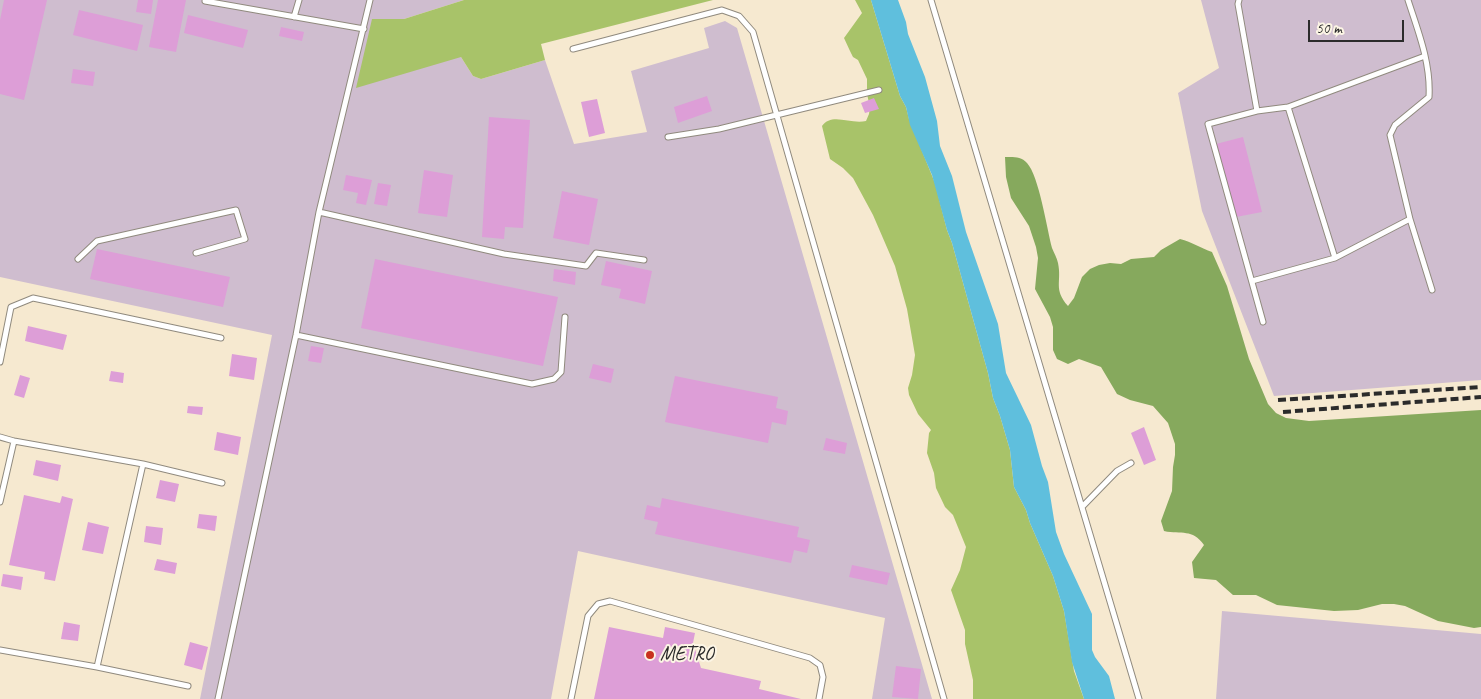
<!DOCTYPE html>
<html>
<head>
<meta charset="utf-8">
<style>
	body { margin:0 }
	#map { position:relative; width:1481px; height:699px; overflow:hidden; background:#f6e9d0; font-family:Caveat,sans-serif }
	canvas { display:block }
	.scale { position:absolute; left:1308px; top:20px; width:96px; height:22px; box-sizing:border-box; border:2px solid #2b2b2b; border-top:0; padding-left:6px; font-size:15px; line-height:18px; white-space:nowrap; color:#2b2b2b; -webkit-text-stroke:4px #fcf5e5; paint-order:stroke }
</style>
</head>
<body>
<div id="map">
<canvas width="1481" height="699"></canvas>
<div class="scale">50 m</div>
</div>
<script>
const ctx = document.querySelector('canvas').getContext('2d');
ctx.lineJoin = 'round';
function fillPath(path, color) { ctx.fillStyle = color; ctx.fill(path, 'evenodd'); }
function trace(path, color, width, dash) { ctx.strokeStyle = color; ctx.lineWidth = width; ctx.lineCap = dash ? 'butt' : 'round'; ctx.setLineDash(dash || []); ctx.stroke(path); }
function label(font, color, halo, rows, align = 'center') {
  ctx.font = font + ' Caveat,sans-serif'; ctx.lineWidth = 4; ctx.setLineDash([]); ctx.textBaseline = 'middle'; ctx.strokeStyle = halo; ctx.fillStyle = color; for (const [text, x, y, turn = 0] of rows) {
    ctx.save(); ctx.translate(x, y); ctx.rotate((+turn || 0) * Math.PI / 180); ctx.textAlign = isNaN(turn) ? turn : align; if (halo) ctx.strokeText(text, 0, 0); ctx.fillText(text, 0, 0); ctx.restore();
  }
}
fillPath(new Path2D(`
	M0,0H464L404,19L372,20L461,57L473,76L481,79L545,60L574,144L647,132L631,71L709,48L704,28L725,21L737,28L932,699H872L885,618L578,551L551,699H200L272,335L0,277Z
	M1201,0H1481V380L1274,396L1202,211L1178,93L1219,68Z
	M1222,611L1481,634V699H1216Z`), '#cfbdcf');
fillPath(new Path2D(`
	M464,0H713L541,44L545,60L481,79L473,76L461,57L356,88L372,19H404Z
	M855,0H871L900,96L906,107L909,119L935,183L947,230L952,243L988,373L993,398L1000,416L1010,450L1014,487L1026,510L1030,523L1053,576L1064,611L1074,671L1084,699H973V680L965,644V630L951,590L960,570L966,547L953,515L945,507L936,488L934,473L927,453L929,433L931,430L918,414L909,395L908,388L912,375L915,355L907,309L895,266L873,215L853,178L843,168L830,159L822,126C832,112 851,125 866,121L869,114L870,107L867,94V79L858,60L853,57L850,51L844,38L862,13Z`), '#a8c369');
fillPath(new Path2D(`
	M1005,157C1013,157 1021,156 1027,163C1039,176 1047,229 1052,248C1054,253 1057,258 1058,263C1062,282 1053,289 1068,306L1074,298L1082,277L1090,269L1099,265L1110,263L1121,264L1131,259L1154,257L1161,250L1180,239C1192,242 1201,248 1212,252L1227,286L1249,359L1268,404L1276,413L1286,418L1309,421L1481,410V627L1474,628L1438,621L1405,606L1394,604H1382L1358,610L1334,611L1277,605L1256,595H1233L1216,580L1194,578L1192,562L1204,545C1192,528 1182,535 1164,531L1161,521L1172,491L1173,467L1175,455V444L1168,423L1153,406L1130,400L1117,394L1101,367L1079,359L1068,364L1057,359L1053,350V327L1050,317L1035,289L1038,258L1036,247L1029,226L1011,198L1006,177Z`), '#86a95d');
fillPath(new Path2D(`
	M871,0H898L906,22L908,34L925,77L937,121L940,146L952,176L966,232L998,324L1006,373L1031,425L1042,466L1048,482L1056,532L1064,554L1092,614V650L1095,657L1109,676L1115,699H1084L1072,662L1064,611L1053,576L1030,523L1026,510L1014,487L1010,450L1000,416L993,398L988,373L952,243L947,230L932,175L910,125L906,107L900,96Z`), '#5fbfdd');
fillPath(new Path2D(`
	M4,0H47L24,100L0,94V20Z
	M138,0H153L151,14L136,12Z
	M158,0H186L176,52L149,47Z
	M79,10L143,25L137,51L73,35Z
	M188,15L248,30L243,48L184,33Z
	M281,27L304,32L302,41L279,36Z
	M73,69L95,72L93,86L71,83Z
	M707,96L712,111L678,123L674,107Z
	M874,98L879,109L865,113L861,103Z
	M597,99L605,133L589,137L581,102Z
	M489,117L530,120L523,228L505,227L504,239L482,237Z
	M1243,137L1262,212L1236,217L1216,144Z
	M424,170L453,175L447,217L418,213Z
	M346,175L372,180L366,205L356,203L358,193L343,190Z
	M378,183L391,185L387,206L374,204Z
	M562,191L598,199L589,245L553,238Z
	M97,249L230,277L223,307L90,279Z
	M375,259L558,297L543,366L361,328Z
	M606,261L652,271L645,304L619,298L621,289L601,285Z
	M554,269L576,272L575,285L553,281Z
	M28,326L67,335L63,350L25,341Z
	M311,346L324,348L321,363L308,361Z
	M232,354L257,358L254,380L229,376Z
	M593,364L614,369L611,383L589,378Z
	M111,371L124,373L123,383L109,381Z
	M20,375L30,378L24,398L14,395Z
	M675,376L778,397L776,408L788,411L786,425L772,422L768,443L665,422Z
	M188,406L203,407L202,415L187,413Z
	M1144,427L1156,460L1144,465L1131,433Z
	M217,432L241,437L238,455L214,450Z
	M826,438L847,443L845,454L823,450Z
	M36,460L61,465L58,481L33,475Z
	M160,480L179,484L175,502L156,498Z
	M24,495L60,503L62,496L73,499L55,581L44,579L45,572L9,565Z
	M662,498L799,527L797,537L810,540L807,553L794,550L791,563L655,534L658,522L644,519L647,505L660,508Z
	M199,514L217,516L215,531L197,528Z
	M88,522L109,527L103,554L82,550Z
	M146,526L163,528L161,545L144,542Z
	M157,559L177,563L175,574L154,570Z
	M852,565L890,573L887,585L849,577Z
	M3,574L23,577L21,590L1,586Z
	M64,622L80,625L78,641L61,639Z
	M609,627L663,638L665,627L695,633L693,643L701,668L761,681L759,689L801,699H594Z
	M190,642L208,647L202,670L184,665Z
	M896,666L921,669L918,699L892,697Z`), '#dd9ed7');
const lane = new Path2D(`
	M931,0L1139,699
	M1239,0L1238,4L1257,111
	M1408,0C1418,31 1431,63 1429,97L1395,125L1390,135L1410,219L1432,290
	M205,1L364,29
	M294,17L299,0
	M573,49L722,10L739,16L753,32L944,699
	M1288,107L1335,258
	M668,137L719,129L879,90
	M319,212L504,254L586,266L596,253L644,260
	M78,259L97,241L236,210L245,239L196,253
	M1252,281L1335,258L1410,219
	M1263,322L1208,124L1257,111L1288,107L1425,56
	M296,335L532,384L554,379L561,372L565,317
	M0,362L11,307L33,298L221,338
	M0,437L14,441L143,464L222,483
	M0,502L14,441
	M1082,507L1117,471L1131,463
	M0,650L97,667L188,686
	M97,667L143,464
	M218,699L296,335L319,212L370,0
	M571,699L588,616L598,604L610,601L810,658L820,665L823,677L819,699`);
trace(lane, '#908a7e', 7);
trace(lane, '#fff', 5);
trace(new Path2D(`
	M1278,400L1481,387
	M1283,412L1481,397`), '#2b2b2b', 4, [8, 4]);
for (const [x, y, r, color] of [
	[650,655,5,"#c8321e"]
]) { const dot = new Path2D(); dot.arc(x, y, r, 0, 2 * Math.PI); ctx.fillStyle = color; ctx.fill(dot); trace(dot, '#fcf5e5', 2); }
label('20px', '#2b2b2b', '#fcf5e5', [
	["METRO",660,655]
], 'left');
</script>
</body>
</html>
